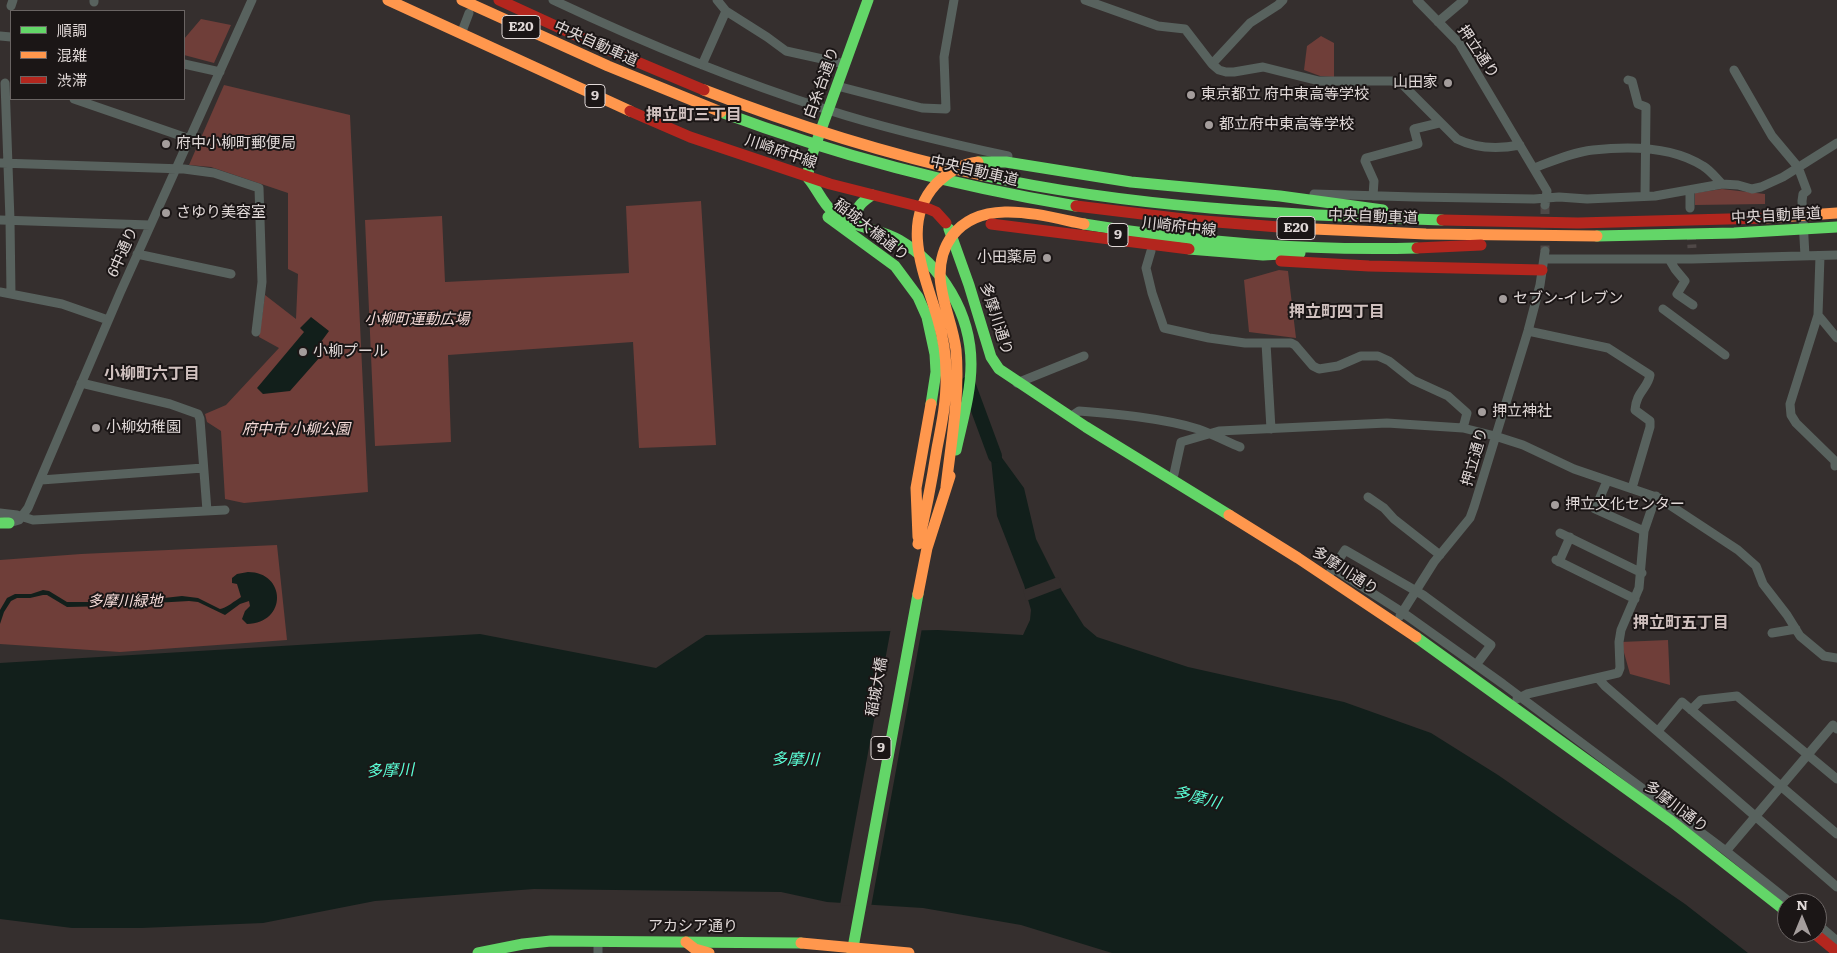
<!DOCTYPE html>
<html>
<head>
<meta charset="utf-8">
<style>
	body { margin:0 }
	#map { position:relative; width:1837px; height:953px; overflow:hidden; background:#352f2e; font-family:Literata,"Noto Sans JP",serif }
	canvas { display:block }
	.legend { position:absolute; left:10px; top:10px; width:175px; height:90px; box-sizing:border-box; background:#1b1616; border:1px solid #6a6463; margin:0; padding:6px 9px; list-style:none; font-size:15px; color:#e0d8d7 }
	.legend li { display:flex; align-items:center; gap:10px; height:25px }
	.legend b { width:25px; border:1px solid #6a6463 }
	.north { position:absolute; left:1777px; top:893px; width:50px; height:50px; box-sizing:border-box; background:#1b1616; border:1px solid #6a6463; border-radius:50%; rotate:0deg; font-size:14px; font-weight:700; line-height:20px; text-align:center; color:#e0d8d7 }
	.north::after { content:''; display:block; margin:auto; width:18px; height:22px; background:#a49d9c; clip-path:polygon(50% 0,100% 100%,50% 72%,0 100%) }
</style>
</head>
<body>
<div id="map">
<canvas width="1837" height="953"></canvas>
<ul class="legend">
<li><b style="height:6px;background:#63d668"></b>順調</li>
<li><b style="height:6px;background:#ff974d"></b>混雑</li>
<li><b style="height:6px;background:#b3261e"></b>渋滞</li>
</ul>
<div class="north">N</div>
</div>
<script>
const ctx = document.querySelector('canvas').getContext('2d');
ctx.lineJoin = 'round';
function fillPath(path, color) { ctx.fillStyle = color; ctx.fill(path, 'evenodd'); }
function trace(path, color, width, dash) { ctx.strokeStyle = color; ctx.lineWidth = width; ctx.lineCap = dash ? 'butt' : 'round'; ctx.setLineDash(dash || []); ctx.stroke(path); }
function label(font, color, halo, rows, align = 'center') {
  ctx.font = font + ' Literata,"Noto Sans JP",serif'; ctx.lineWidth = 4; ctx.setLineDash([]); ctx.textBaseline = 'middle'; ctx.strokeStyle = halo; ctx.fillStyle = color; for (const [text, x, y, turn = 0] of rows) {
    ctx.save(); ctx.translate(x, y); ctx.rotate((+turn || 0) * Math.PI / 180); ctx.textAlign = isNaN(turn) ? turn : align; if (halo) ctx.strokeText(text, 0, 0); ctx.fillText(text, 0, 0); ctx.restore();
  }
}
fillPath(new Path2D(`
	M201,19L231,25L214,63L184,55V39Z
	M1321,36L1334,43V77L1320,76L1304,70L1307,46Z
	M224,85L350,115L368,492L244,503L225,499L221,431L207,422L205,414L226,405L279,348L259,337L265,295L296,319L298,274L288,269V193L211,167L189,165Z
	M1722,189L1765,194V204L1695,205V193Z
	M701,201L716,445L639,448L633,342L448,355L451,442L375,446L365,220L442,216L445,282L629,273L626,206Z
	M1279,270L1288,271L1296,338L1249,332L1244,280Z
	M277,545L287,640L120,652L0,644V560L81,554Z
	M1668,640L1670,685L1630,674L1621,642Z`), '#6f3e39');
fillPath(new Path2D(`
	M311,317L329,331L318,346L320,357L290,391L263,394L257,388L304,332L300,328Z
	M989,440L1024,488L1036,539L1062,591L1084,626L1097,637L1188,667L1344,702L1431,733L1498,775L1685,904L1748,953H1112L1021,925L923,908L827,902L781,892L534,889L375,901L263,923L141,928H72L0,919V663L480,634L656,668L706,635L938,630L1023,635L1030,620L1031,610L1024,585L997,516Z
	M248,572C286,572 288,623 247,624L242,619L245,611L250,606L249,601L240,604L225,615L198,602L189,601L154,603L134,600L112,606L67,607L47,595H43L30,598H17L11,601L4,612L0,624V610L7,598L15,594H31L43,590L49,591L67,602H113L136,596L155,599L182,596L198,598L220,609C225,609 236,600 241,597L237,584L232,583V578L237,574Z`), '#121f1b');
fillPath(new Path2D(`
	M1058,577L1063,587L1026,601L1023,590Z
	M891,628H922L871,907L840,905Z`), '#352f2e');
trace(new Path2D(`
	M968,383L995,456`), '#121f1b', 14);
trace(new Path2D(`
	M1545,205V251
	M1691,231L1692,248`), '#4f4847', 9, [9, 4.5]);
trace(new Path2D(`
	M94,0V2
	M553,0C642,42 734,80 828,110C887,129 948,143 1008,156
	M717,0L726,11L767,37L786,51L845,64
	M1085,0L1158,26L1185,29L1212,64L1219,70L1226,72H1234L1263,67L1319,81H1392L1403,85L1457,139C1477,149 1499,149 1520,145
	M1417,0L1459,43L1547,191L1545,205
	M11,6L13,0
	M1438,22L1464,0
	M461,34L469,13
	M0,36L11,37
	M184,64L220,72
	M1212,64L1250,23L1278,5L1283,0
	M702,65L726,11
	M1734,70L1772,136L1798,167L1807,191L1803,194L1802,201L1805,256
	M1628,80L1632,81L1638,104L1646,107L1645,196
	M5,83L10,220L11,294
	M837,86L922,108L946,109L944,57L954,0
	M74,99L190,139
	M0,163L184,169L214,173L259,188L262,282L256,332
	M1534,168C1553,161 1573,152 1593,150C1628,146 1672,146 1703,166C1710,170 1716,178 1722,184
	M1690,190V208
	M1314,194L1415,197L1534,199L1559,197L1587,199L1655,196L1722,184L1738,185L1752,189L1761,187L1783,177L1837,143
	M1373,196L1374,181L1365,161L1366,158L1418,144L1414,129L1439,123
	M0,220L150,225
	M1151,251L1146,268L1152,293L1164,328L1209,338L1245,343H1291L1295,345L1313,366L1319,369L1338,366L1361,356H1378L1389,361L1413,380L1448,396L1467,413L1463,428
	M137,254L231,274
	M1820,256L1818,315L1790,404L1791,415L1796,423L1835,461V466
	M1544,259H1692L1837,255
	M1669,259L1675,269L1685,281L1677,294L1693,305
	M0,292L62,304L108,320
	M1663,309L1725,355
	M1818,315L1837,338
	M1528,331L1608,348L1650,375C1648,388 1636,392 1635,410L1650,421V427L1632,488
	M1266,343L1271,429
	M81,383L170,404L198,414L200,419L207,511
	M1017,383L1084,356
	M1070,417L1079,411C1116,414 1163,418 1198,429C1212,434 1226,441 1240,447
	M41,480L203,468
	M1171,480L1174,474L1181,442L1219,431L1387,423L1463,428L1495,436L1523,445L1574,469L1659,498L1738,550L1756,566L1763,584L1787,615L1800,636L1824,656L1837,658
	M1607,481L1595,509L1644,531
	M1368,497L1384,508L1394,519L1440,555
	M0,513L17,515L33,520L225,510
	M9,523L19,520L28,508L120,293L252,0
	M1560,533L1642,573
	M1556,560L1635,599
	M1559,562L1570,537
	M1333,568L1402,612L1503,684L1726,851L1791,903
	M1330,573L1345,550L1423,595L1491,645L1476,665
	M1400,616L1434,562L1470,518L1474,507L1528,331L1540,285L1545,251
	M1772,633L1796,629
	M1598,678L1605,686L1837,887
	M1517,699L1527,694L1618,673L1620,668L1619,642L1621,630L1639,588L1644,531L1656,496
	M1691,710L1701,700L1737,696L1837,779
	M1658,731L1682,702L1837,834
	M1726,851L1833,725L1837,729
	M1817,924L1837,941
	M598,953V941`), '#58625e', 9);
trace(new Path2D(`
	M721,112C836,155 955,186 1076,206
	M978,162H1006L1131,182L1280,196L1383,210
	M981,175C1132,208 1288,215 1442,220
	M808,178L809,163L868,0
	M808,178C817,188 822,203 833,212C851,228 879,228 899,240C942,265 971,314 971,364C971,393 962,422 956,450
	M828,217L895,266L918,297L927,317L935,354L936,372L931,404
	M858,224C855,207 859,204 872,195
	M1084,224C1191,242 1309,251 1417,248
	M949,229L969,285L991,357L999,369L1086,427L1229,515
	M1597,236L1734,233L1837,227
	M1189,249L1263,255L1300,253
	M0,523H9
	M1416,637L1671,821L1787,912
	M478,953L523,944L551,941L801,943
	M852,953L918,594`), '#63d668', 11);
trace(new Path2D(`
	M388,0L630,111
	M462,0L608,66L721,112
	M704,90C794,125 887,154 981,175
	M1765,218L1837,213
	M1291,228L1426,234L1597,236
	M946,487C951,442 960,396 956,350C953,325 941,301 940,276C940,261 943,248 952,236C982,196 1043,216 1084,224
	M1229,515L1298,558L1416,637
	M918,537L916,488L931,404
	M918,544C926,512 932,480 937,448C942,423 947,398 946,373C946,355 943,337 938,320C926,277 899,224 936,184C948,172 961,164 978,162
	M918,594L927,548L950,476
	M686,942L695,949L709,953
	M801,943L909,953`), '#ff974d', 11);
trace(new Path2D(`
	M499,0L597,45L704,90
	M630,111L690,137L830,184L929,209L936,212L946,223
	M1076,206L1192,220L1291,228
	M1442,220L1578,223L1765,218
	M991,224L1189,249
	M1417,248L1481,245
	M1281,261L1369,266L1542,270
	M1814,933L1837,952`), '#b3261e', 11);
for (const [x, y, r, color] of [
	[1448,83,5,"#a49d9c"],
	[1191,95,5,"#a49d9c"],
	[1209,125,5,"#a49d9c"],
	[166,144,5,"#a49d9c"],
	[166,213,5,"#a49d9c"],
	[1047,258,5,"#a49d9c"],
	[1503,299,5,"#a49d9c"],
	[303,352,5,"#a49d9c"],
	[1482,412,5,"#a49d9c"],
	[96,428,5,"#a49d9c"],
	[1555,505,5,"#a49d9c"]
]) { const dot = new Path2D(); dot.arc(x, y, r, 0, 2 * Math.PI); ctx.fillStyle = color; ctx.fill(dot); trace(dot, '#1b1616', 2); }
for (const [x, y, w] of [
	[521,27,38],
	[595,96,20],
	[1296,228,38],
	[1118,235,20],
	[881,748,20]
]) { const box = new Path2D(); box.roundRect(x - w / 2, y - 11.5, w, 23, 4); ctx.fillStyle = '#1b1616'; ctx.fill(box); trace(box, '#e0d8d7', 1); }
label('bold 14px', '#e0d8d7', null, [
	["E20",521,27],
	["9",595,96],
	["E20",1296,228],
	["9",1118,235],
	["9",881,748]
]);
label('15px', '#e0d8d7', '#1b1616', [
	["中央自動車道",596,44,24],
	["押立通り",1478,52,56],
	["白糸台通り",822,83,-70],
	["川崎府中線",781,152,19],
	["中央自動車道",974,171,13],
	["中央自動車道",1776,216,-3],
	["中央自動車道",1373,217,2],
	["川崎府中線",1179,227,6],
	["稲城大橋通り",871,230,38],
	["6中通り",123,252,-66],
	["多摩川通り",996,319,72],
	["押立通り",1475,457,-74],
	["多摩川通り",1345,571,33],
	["稲城大橋",877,687,-80],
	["多摩川通り",1676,807,37],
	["アカシア通り",693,927]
]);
label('15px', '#e0d8d7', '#1b1616', [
	["山田家",1438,83,"right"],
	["東京都立 府中東高等学校",1201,95],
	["都立府中東高等学校",1219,125],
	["府中小柳町郵便局",176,144],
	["さゆり美容室",176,213],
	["小田薬局",1037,258,"right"],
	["セブン-イレブン",1513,299],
	["小柳プール",313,352],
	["押立神社",1492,412],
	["小柳幼稚園",106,428],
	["押立文化センター",1565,505]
], 'left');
label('italic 15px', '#f4dad7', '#1b1616', [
	["小柳町運動広場",417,320],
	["府中市 小柳公園",296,430],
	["多摩川緑地",125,602]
]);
label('bold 16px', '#d0c1bf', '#1b1616', [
	["押立町三丁目",694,115],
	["押立町四丁目",1337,312],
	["小柳町六丁目",152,374],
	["押立町五丁目",1681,623]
]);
label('italic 16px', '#5bfed7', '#1b1616', [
	["多摩川",795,760,1],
	["多摩川",390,771,-2],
	["多摩川",1197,798,15]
]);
</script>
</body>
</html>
